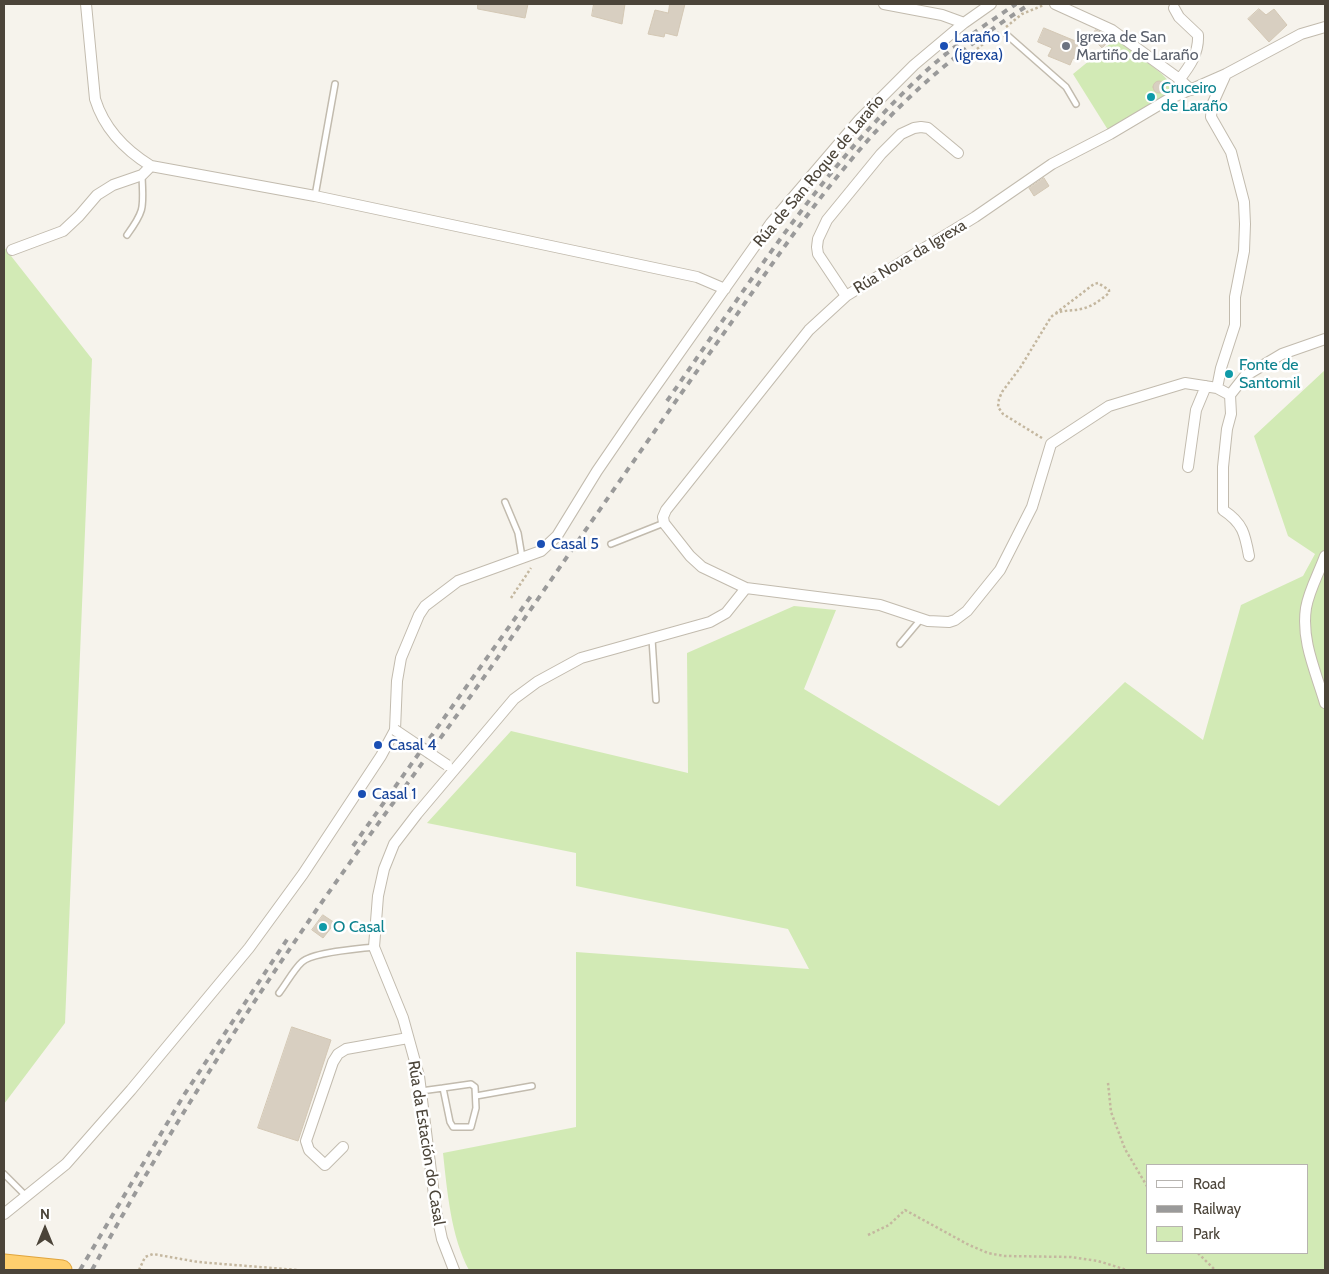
<!DOCTYPE html>
<html>
<head>
<meta charset="utf-8">
<style>
	body { margin:0 }
	#map { position:relative; width:1329px; height:1274px; overflow:hidden; background:#f6f3ec; font-family:Cabin,sans-serif }
	canvas { display:block }
	.frame { position:absolute; inset:0; border:5px solid #4b4439; pointer-events:none }
	.legend { position:absolute; left:1146px; top:1164px; width:162px; height:90px; box-sizing:border-box; background:#fff; border:1px solid #b7b4b0; margin:0; padding:6px 9px; list-style:none; font-size:15px; color:#4b4439 }
	.legend li { display:flex; align-items:center; gap:10px; height:25px }
	.legend b { width:25px; border:1px solid #b7b4b0 }
	.north { position:absolute; left:20px; top:1204px; width:50px; height:50px; -webkit-text-stroke:4px #fff; paint-order:stroke; rotate:0deg; font-size:14px; font-weight:700; line-height:20px; text-align:center; color:#4b4439 }
	.north::after { content:''; display:block; margin:auto; width:18px; height:22px; background:#4b4439; clip-path:polygon(50% 0,100% 100%,50% 72%,0 100%) }
</style>
</head>
<body>
<div id="map">
<canvas width="1329" height="1274"></canvas>
<div class="frame"></div>
<ul class="legend">
<li><b style="height:6px;background:#fff"></b>Road</li>
<li><b style="height:6px;background:#9a9a9a"></b>Railway</li>
<li><b style="height:14px;background:#d2eab5"></b>Park</li>
</ul>
<div class="north">N</div>
</div>
<script>
const ctx = document.querySelector('canvas').getContext('2d');
ctx.lineJoin = 'round';
function fillPath(path, color) { ctx.fillStyle = color; ctx.fill(path, 'evenodd'); }
function trace(path, color, width, dash) { ctx.strokeStyle = color; ctx.lineWidth = width; ctx.lineCap = dash ? 'butt' : 'round'; ctx.setLineDash(dash || []); ctx.stroke(path); }
function label(font, color, halo, rows, align = 'center') {
  ctx.font = font + ' Cabin,sans-serif'; ctx.lineWidth = 5; ctx.setLineDash([]); ctx.textBaseline = 'middle'; ctx.strokeStyle = halo; ctx.fillStyle = color; for (const [text, x, y, turn = 0] of rows) {
    ctx.save(); ctx.translate(x, y); ctx.rotate((+turn || 0) * Math.PI / 180); ctx.textAlign = isNaN(turn) ? turn : align; if (halo) ctx.strokeText(text, 0, 0); ctx.fillText(text, 0, 0); ctx.restore();
  }
}
fillPath(new Path2D(`
	M1117,38L1162,74L1172,85L1169,95L1108,130L1073,74Z
	M4,247L92,359L65,1023L4,1104Z
	M1325,370V1270H469C451,1237 447,1190 443,1153L576,1127V952L809,969L788,929L576,886V853L427,823L511,731L688,773L687,653L794,606L836,610L804,689L999,806L1125,682L1203,740L1241,605L1303,576L1315,554L1288,536L1254,436ZM1148,1165H1308V1253H1148Z`), '#d2eab5');
const building = new Path2D(`
	M478,4H528L525,18L478,9Z
	M594,4H625L622,24L592,16Z
	M670,4H685L677,36L665,33L664,37L648,34L655,10L668,13Z
	M1259,9L1266,15L1274,9L1287,25L1269,42L1248,19Z
	M1044,28L1085,45L1079,60L1073,58L1070,65L1048,56L1052,48L1038,42Z
	M1096,30L1108,36L1111,39L1102,48L1090,36Z
	M1153 87a6 6 0 1 1 12 0a6 6 0 1 1-12 0Z
	M1044,178L1049,186L1034,196L1029,188Z
	M323,915L335,923L323,938L312,930Z
	M292,1027L331,1040L298,1141L258,1128Z`);
fillPath(building, '#d8cfc1');
trace(building, '#d3c7b4', 1);
const service = new Path2D(`
	M1007,35L1066,87L1076,104
	M315,196L335,84
	M127,235C146,209 143,207 142,175
	M505,502L518,533L522,557
	M611,544L664,523
	M652,639L656,700
	M900,644L921,619
	M279,993C286,984 294,969 302,962C313,952 358,949 374,947
	M421,1091L443,1088L450,1122L453,1127H471L476,1108L475,1087L471,1084L443,1088
	M476,1096L532,1086
	M4,1174L26,1196`);
const minor = new Path2D(`
	M86,4L95,99C104,128 125,150 151,166L315,196L697,277L725,289
	M884,4L942,15L964,23
	M1055,4L1112,30L1178,78L1191,90
	M1174,8L1179,17L1198,35C1199,53 1190,66 1179,80
	M1226,74L1212,105L1211,117L1231,152L1244,202L1245,224L1244,251L1235,297V325L1221,368L1217,388L1230,395
	M12,250L63,231L79,216L97,195L113,185L142,175L151,166
	M846,296L818,254L817,247L818,239L827,220L881,154L901,134L914,128L921,127L928,128L958,153
	M1217,388L1185,383L1109,406L1051,444L1032,507L1000,570L967,611L955,620L949,622L928,621L880,605L746,588L702,567L690,556L664,523L663,517L666,510L809,330L846,296L975,217L1052,164L1110,134L1169,99L1226,74L1301,34L1325,27
	M1188,467L1196,410L1206,386
	M1249,556C1245,534 1243,523 1223,510V467L1227,429L1231,414L1230,395L1245,376L1282,354L1325,339
	M1325,556C1319,573 1309,590 1306,608C1301,641 1316,672 1325,703
	M343,1147L325,1165L309,1150L306,1141L333,1062L338,1054L346,1049L408,1038
	M4,1214L66,1164L131,1090L249,948L303,874L381,756L395,730L397,681L401,658L419,615L425,606L458,581L541,551L557,536L597,471L634,417L771,223L860,119L914,65L964,23L991,4
	M454,1270L442,1239L436,1211L419,1076L403,1018L374,947L378,896L384,869L394,844L417,814L514,699L537,682L581,658L710,622L726,613L746,588`);
const motorway = new Path2D(`
	M4,1264L62,1270`);
trace(service, '#c2bbae', 8);
trace(minor, '#c2bbae', 12);
trace(motorway, '#e0a43c', 21);
trace(new Path2D(`
	M1006,27L1022,14L1044,5
	M969,55L999,32
	M1042,438L1003,414L998,407L999,399L1002,392L1020,368L1051,317C1061,308 1073,312 1085,308C1094,305 1102,299 1109,293V290L1098,283L1094,284L1056,313
	M511,598L531,568
	M1108,1083L1111,1112L1125,1149L1148,1188
	M868,1235L889,1225L905,1210L969,1245L988,1253L1004,1256L1071,1257L1098,1261L1127,1270
	M1198,1253L1215,1270
	M139,1270L145,1257L153,1254L198,1262L297,1270`), '#c4b79f', 2.5, [2.5, 2.5]);
trace(service, '#fff', 5);
trace(minor, '#fff', 10);
trace(motorway, '#ffcf6e', 19);
trace(new Path2D(`
	M667,401C747,287 822,167 925,72C953,46 985,25 1016,4
	M353,846L531,596
	M80,1270L184,1095L288,938
	M92,1270C159,1147 235,1028 315,912C377,823 443,737 505,647C574,546 644,446 714,347C759,284 801,219 851,160C901,99 963,46 1030,4`), '#9a9a9a', 4, [6, 6]);
const minorBridge = new Path2D(`
	M395,730L447,765`);
trace(minorBridge, '#c2bbae', 12, []);
trace(minorBridge, '#fff', 10);
for (const [x, y, r, color] of [
	[944,46,5,"#1a4fb4"],
	[1066,46,5,"#6b7280"],
	[1151,97,5,"#0f9aa8"],
	[1229,374,5,"#0f9aa8"],
	[541,544,5,"#1a4fb4"],
	[378,745,5,"#1a4fb4"],
	[362,794,5,"#1a4fb4"],
	[323,927,5,"#0f9aa8"]
]) { const dot = new Path2D(); dot.arc(x, y, r, 0, 2 * Math.PI); ctx.fillStyle = color; ctx.fill(dot); trace(dot, '#fff', 2); }
label('16px', '#164399', '#fff', [
	["Laraño 1",954,37],
	["(igrexa)",954,55],
	["Casal 5",551,544],
	["Casal 4",388,745],
	["Casal 1",372,794]
], 'left');
label('16px', '#5b616d', '#fff', [
	["Igrexa de San",1076,37],
	["Martiño de Laraño",1076,55]
], 'left');
label('16px', '#0d838f', '#fff', [
	["Cruceiro",1161,88],
	["de Laraño",1161,106],
	["Fonte de",1239,365],
	["Santomil",1239,383],
	["O Casal",333,927]
], 'left');
label('16px', '#4b4439', '#fff', [
	["Rúa de San Roque de Laraño",819,171,-50],
	["Rúa Nova da Igrexa",910,257,-31],
	["Rúa da Estación do Casal",426,1143,81]
]);
</script>
</body>
</html>
